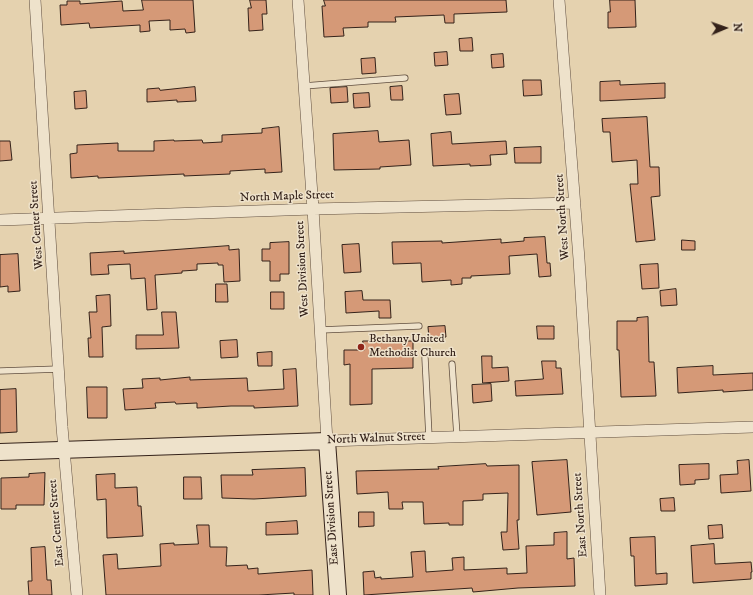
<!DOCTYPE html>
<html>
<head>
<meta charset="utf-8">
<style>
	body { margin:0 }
	#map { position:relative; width:753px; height:595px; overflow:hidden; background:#e5d2af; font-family:"IM FELL DW Pica",serif }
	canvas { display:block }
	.north { position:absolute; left:705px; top:8px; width:40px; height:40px; -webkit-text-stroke:3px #eee2cb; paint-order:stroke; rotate:88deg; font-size:11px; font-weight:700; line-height:16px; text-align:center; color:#34221a }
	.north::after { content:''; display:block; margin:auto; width:14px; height:18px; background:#34221a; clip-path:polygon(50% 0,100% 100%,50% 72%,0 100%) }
</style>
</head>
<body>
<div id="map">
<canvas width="753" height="595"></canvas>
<div class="north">N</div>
</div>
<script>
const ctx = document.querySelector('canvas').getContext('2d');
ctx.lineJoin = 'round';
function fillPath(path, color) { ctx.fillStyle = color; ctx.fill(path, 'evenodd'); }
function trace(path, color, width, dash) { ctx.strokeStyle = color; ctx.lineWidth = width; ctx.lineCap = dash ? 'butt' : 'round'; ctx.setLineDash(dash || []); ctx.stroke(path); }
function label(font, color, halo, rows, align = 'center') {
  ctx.font = font + ' "IM FELL DW Pica",serif'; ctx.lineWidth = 3; ctx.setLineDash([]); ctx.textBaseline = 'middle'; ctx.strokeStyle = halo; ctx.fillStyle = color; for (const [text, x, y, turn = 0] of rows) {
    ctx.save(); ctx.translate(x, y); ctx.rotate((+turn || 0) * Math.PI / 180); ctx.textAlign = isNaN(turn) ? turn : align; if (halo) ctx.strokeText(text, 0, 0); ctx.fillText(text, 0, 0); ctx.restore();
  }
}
const building = new Path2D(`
	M142,0H193L195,32L186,33L185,29L170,30V20L149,21L150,31L140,32V25L90,28L89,23L61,25L60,5H67V1H80V4L122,1L123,11L143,10Z
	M250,0H266L267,14H262L263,30L249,31L248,8H251Z
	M324,0H506L507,12L454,14V23H445L444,15L395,17L396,22H368V27L343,28L344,36L324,37L322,6H325Z
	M610,0H635L636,27L608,28V12H610Z
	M472,38L473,51H460L459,39Z
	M447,52L448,65L435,66L434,53Z
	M503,54L504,67L492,68L491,55Z
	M375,58L376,73L362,74L361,59Z
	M523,80H541L542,95L524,96Z
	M620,81V85L665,83V98L600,101V82Z
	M402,86L403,100H391L390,87Z
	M195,87L196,101L177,102V100L147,102V89L159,88L160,90Z
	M347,87L348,102L331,103L330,88Z
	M86,91L87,108L75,109L74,92Z
	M369,93L370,107L354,108L353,94Z
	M459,94L461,114L446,115L444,95Z
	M647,117L650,167H659L660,196L651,197L655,240L636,242L630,184H638L637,160L612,162L610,132H603L602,119Z
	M279,127L282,172L265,173V169L230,171V174L184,176V174L98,178V176L71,178L70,154L77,153V145L118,143V151H154V141L174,140V141L202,140L203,143L222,142V135L262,133V129Z
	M378,131L379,142L409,140L411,165L380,167V169L334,170L333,134Z
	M451,132L452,144L506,141L507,154L490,155L491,165L470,166V164L433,166L431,134Z
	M0,141H10L12,160L0,161Z
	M541,147V163H515L514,148Z
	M545,237L547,263H550L551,276L539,277L537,254L509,256L510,274L471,276V278H462V284L451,285V280L422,282L421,263L393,264L392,242L442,241V243L501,239V243L524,241V238Z
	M682,240L695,241V250H682Z
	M289,242V274H280V281H270V261H262V249H270V243Z
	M359,244L361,272L344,273L342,245Z
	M229,246V250L239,249L240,281L224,282L223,265H218V263L197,264V270L182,271V273L155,275L157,309L147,310L145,278L131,279L130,264L108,265L109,274L91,275L90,253L124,251V253Z
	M18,254L20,291L8,292V286L0,287V255Z
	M658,264L659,288L642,289L640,265Z
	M216,284H227L228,302H216Z
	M676,289L677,305L661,306L660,291Z
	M362,291L363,300H390L391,318H379V311L346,313L345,292Z
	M271,292H284V309H271Z
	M110,295L111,326L102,327L103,357H89L88,338H91L89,312H97L96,296Z
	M162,312H176L179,348L136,349V335H163Z
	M648,317L649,362H654L656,396L621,397L619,350H617V321H637V318Z
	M445,326L446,337L429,338L428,327Z
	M537,326H554V339H538Z
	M237,340L238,357L221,358L220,341Z
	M363,341H413V368L372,369V404L350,405V364L344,365V350H364Z
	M272,352V366H258L257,353Z
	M482,356H492V368L508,367L509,381L483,383Z
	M542,361H556V368H561L563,394L516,396L515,381L543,379Z
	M713,366V375L753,373V390L723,392V390L678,393L677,368Z
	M296,369L298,406L254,408V406H231L197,408V403L176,404L175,402L155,403L156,408L125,410L123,389L143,388L142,379L160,378V380L190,377V380L247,378L248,391L284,389L283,370Z
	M491,384L492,401L473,403L472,385Z
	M87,387H107V418H88Z
	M16,389L17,432L0,433V390Z
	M567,460L571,512L537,515L532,462Z
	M749,460L751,491L721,493L720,475L738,474L737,461Z
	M486,464L487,466L519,465V520H517L519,549L503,550L501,532H507L508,493L483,494V500L463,501V525H449V523L424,524L423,502H402L403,509H389L388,492L357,494L356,471L439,469L438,467Z
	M709,464V479L695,480V484L680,485L679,465Z
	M305,468L306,496L254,499L222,498L221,475H253L252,470Z
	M45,473L44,505H16V509H1V478L29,477V474Z
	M115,474V488L137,487L138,506H141L143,536L107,538L106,499L97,500L96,475Z
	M184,477H201L202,499H184Z
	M674,498L675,511H661L660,499Z
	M359,512H374V526L359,527Z
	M297,521L298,534L266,535V523Z
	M197,525H209L210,547H227L226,566L247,565L248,569L258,568V574L312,570L313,595H294V593L259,595H106L103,555L117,554L118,569L161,566L160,544L174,543V545L198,544Z
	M722,525L723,538L709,539L708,526Z
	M567,532V559L574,558L575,586L518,588L473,592L472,588L364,595L363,572L374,571L375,578L381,577V579L413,577L411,552L425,551L426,572L453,570L452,558L464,557V570L507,568V574L527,573L526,546L554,545V533Z
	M655,537L656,574L667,573V584L635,586L634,556H631L630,538Z
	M714,544L715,564L751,562L752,572H751V579L693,583L691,546Z
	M45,547L47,580H51L52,595H29L28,581H32L31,548Z`);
fillPath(building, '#d59977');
trace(building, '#34221a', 1);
const lane = new Path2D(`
	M304,86L405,78
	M320,330L419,326
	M425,358L429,437
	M452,364L457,436
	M0,371L59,369`);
const street = new Path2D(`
	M35,0L62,427L77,595
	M298,0L313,209L327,441L753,427
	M559,0L579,259L600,595
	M0,220L313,209L575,203`);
const secondary = new Path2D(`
	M0,452L327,441L338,595`);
trace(lane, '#604e3f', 7);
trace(street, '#604e3f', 12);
trace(secondary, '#34221a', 18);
trace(lane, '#eee2cb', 5.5);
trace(street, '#eee2cb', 11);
trace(secondary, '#eee2cb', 16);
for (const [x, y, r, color] of [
	[361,347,4,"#8f2418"]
]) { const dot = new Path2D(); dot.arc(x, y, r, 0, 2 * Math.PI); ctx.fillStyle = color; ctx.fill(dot); trace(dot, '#eee2cb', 1.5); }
label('12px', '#34221a', '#eee2cb', [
	["North Maple Street",287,197,-2],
	["West North Street",563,217,-94],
	["West Center Street",37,225,-94],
	["West Division Street",303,269,-93],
	["North Walnut Street",376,439,-2],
	["East North Street",581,515,-94],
	["East Division Street",332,518,-94],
	["East Center Street",57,523,-95]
]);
label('12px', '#34221a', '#eee2cb', [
	["Bethany United",369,340],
	["Methodist Church",369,354]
], 'left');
</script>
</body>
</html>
